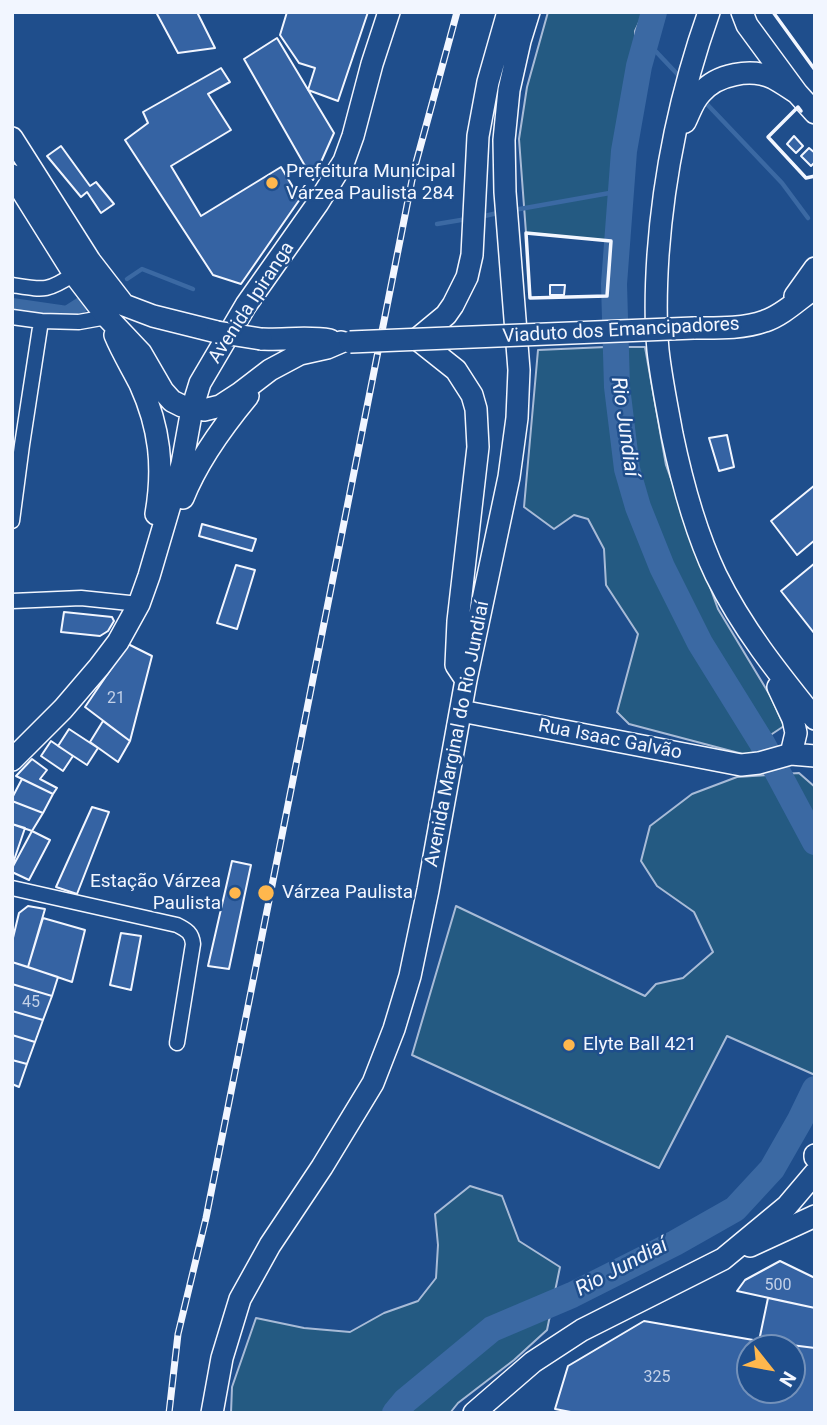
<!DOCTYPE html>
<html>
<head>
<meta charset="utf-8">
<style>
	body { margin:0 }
	#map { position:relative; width:827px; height:1425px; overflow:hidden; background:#1f4e8c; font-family:Roboto,sans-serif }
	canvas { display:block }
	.frame { position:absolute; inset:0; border:14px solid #f2f6ff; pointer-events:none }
	.north { position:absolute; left:736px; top:1334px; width:70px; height:70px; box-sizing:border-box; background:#1f4e8c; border:2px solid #7391ba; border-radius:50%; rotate:121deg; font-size:19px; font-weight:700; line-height:28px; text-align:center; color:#f2f6ff }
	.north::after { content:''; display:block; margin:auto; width:24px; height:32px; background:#ffb74d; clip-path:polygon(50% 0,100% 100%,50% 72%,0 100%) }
</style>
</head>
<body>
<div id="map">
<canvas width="827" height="1425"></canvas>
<div class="frame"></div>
<div class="north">N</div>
</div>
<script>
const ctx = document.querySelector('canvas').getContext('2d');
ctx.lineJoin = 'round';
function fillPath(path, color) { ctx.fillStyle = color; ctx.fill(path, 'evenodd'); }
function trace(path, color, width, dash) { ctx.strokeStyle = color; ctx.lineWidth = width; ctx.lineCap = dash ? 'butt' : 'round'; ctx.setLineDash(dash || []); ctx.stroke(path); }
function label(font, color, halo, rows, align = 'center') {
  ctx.font = font + ' Roboto,sans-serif'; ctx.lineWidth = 5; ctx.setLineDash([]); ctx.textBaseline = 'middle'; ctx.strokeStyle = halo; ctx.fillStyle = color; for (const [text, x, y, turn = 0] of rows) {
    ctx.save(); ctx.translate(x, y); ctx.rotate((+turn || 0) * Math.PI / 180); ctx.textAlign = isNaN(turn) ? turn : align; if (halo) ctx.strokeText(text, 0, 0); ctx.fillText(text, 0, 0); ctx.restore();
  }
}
const green = new Path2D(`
	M548,12H644L635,31V61L619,146L611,241L526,233L519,139L527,87Z
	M606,347H645L666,465L718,609L771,697L784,726L772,734L754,757L629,724L617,712L638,634L606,585L604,549L588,519L574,515L554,529L524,507L538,350Z
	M799,773L815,787V1075L727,1036L659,1168L412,1055L456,906L645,996L656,984L683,978L713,952L694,912L657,886L641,861L650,826L692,794L737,777Z
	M470,1186L502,1196L519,1241L560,1267L547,1330L514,1360L458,1403L450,1413H231L232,1387L256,1318L304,1328L350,1332L384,1313L418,1301L436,1278L438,1245L435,1214Z`);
fillPath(green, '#245a82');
trace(green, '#a8bbd7', 2);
trace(new Path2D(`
	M646,41L681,78
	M704,101L782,183L808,218
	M514,210L621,191
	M480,217L502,212
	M437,224L467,219
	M127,279L142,269L193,289`), '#3b69a3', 4.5);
trace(new Path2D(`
	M12,306L67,314L81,305`), '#3b69a3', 16);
trace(new Path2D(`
	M654,12L639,66L624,151L614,284L617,387L627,469L638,507L662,567L700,643L762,743L815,842
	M395,1413L405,1401L492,1329L572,1295L675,1243L735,1209L772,1169L800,1120L815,1089`), '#3b69a3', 26);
const building = new Path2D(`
	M156,12H197L215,48L178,53Z
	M287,12H368L338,101L308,90L315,68L299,63L280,35Z
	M277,38L334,133L313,180L244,59Z
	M221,68L230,82L208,94L231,130L171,166L201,216L281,167L300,199L241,284L213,275L125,140L148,123L143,112Z
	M794,136L803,146L796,153L787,144Z
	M61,146L90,186L96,182L114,204L101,213L87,192L81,197L47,156Z
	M809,148L815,153V162L811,166L801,156Z
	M550,285H565L564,295H550Z
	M727,435L734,467L719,471L709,438Z
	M815,485V540L797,555L771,521Z
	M202,524L256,539L252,551L199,536Z
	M815,563V632L814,633L781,591Z
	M236,565L255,570L237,629L217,623Z
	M64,612L112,617L114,621L108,631L100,636L61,632Z
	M128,644L152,656L130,741L85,707Z
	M103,721L130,741L118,762L90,742Z
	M69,729L98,748L87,765L58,746Z
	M51,741L73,756L63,771L41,756Z
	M32,759L47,770L40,779L57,788L53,794L16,776Z
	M22,779L53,794L43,813L12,801V798Z
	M12,801L43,813L32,831L12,824Z
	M92,807L109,812L77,894L56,887Z
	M12,824L25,828L12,866Z
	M32,831L50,840L29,880L12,872V868Z
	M232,861L251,865L229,969L208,966Z
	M28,906L45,909L28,967L12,962V942L19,913Z
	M43,918L85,930L72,982L28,967Z
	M121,933L141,936L131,990L110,985Z
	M12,962L58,977L52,996L12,984Z
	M12,984L52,996L43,1020L12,1011Z
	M12,1011L43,1020L35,1042L12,1035Z
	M12,1035L35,1042L27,1064L12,1060Z
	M12,1060L27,1064L19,1087L12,1084Z
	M780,1261L815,1278V1308L737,1291L745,1280Z
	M768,1298L815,1308V1348L759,1341Z
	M644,1321L759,1341L815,1348V1413H576L555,1409L568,1366ZM750,1348H792V1390H750Z`);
fillPath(building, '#3563a3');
trace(building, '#f2f6ff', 2);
const minor = new Path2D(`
	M12,285C44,290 47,292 74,274
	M12,317L41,321L79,322L107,317
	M12,521L22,445L41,321
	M12,601L81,598L139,604
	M12,888L177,925C187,930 192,933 193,944L177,1043`);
const primary = new Path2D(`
	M709,12C681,91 664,172 658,255C656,286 655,319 658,350C661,378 667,406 672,434C682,482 695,531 716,575C742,628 778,673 815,719
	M742,12L747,25L797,93L815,113
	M685,122C690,112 693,101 701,93C717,74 751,68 773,78C781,82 789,88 797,93
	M12,138L90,261L124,305L153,316L217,332
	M12,175L74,274L107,317L141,353L163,391L172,401L182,406L204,410L220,406L240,393L270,370L300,354L327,348L341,342
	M795,296L815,268
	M694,328C717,328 743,329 765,321C783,315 799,299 815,288
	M115,335C122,352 132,368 140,384C160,428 164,467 156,514
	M261,339C284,340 308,336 330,340
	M183,498C197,462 224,425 248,396
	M466,680L456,665L458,621L478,447L476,409L472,395L456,370L417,339L446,315L453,305L467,277L472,255L478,136L488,82L508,12
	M778,687L793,719L796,733L791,754
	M461,711L741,765L759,763L791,754L815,756
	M12,760L63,709L99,667L118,642L139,604L149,576L182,464L192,409L200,383L246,305L318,203L344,161L353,136L372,64L389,12
	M815,1155V1157
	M750,1246L815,1216
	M212,1413L222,1358L240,1299L270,1245L322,1167L373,1083L394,1029L410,976L428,890L466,680L509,477L517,418L519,370L505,192L504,140L509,90L520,41L529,12
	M474,1413L533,1362L582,1330L723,1259L787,1206L815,1173`);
trace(minor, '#f2f6ff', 17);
trace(primary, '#f2f6ff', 24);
trace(minor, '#1f4e8c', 14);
trace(primary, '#1f4e8c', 21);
const rail = new Path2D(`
	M169,1413L178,1334L206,1218L414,170L457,12`);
trace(rail, '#f2f6ff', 7);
trace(rail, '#1f4e8c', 4.5, [13]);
const primaryBridge = new Path2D(`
	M217,332L261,339
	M350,342L694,328`);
trace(primaryBridge, '#f2f6ff', 24, []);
trace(primaryBridge, '#1f4e8c', 21);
trace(new Path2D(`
	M773,12L815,70
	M801,111L798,107L768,137L806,178L815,176
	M526,233L611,241L607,296L530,298Z`), '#f2f6ff', 3.5);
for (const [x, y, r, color] of [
	[272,183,7,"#ffb74d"],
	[235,893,7,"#ffb74d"],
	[266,893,9,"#ffb74d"],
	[569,1045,7,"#ffb74d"]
]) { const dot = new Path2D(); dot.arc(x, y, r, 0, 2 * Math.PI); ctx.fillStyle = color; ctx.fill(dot); trace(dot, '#1f4e8c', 2.5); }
label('16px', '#c3d1e8', null, [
	["21",116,699],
	["45",31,1003],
	["500",778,1286],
	["325",657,1378]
]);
label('19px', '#f2f6ff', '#1f4e8c', [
	["Prefeitura Municipal",286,172],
	["Várzea Paulista 284",286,194],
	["Estação Várzea",221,882,"right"],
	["Paulista",221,904,"right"],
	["Várzea Paulista",282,893],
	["Elyte Ball 421",583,1045]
], 'left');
label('19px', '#f2f6ff', '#1f4e8c', [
	["Avenida Ipiranga",252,303,-57],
	["Viaduto dos Emancipadores",621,331,-3],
	["Avenida Marginal do Rio Jundiaí",458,734,-79],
	["Rua Isaac Galvão",610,740,11]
]);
label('italic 21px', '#f2f6ff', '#1f4e8c', [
	["Rio Jundiaí",624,427,82],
	["Rio Jundiaí",622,1268,-28]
]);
</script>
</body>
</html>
